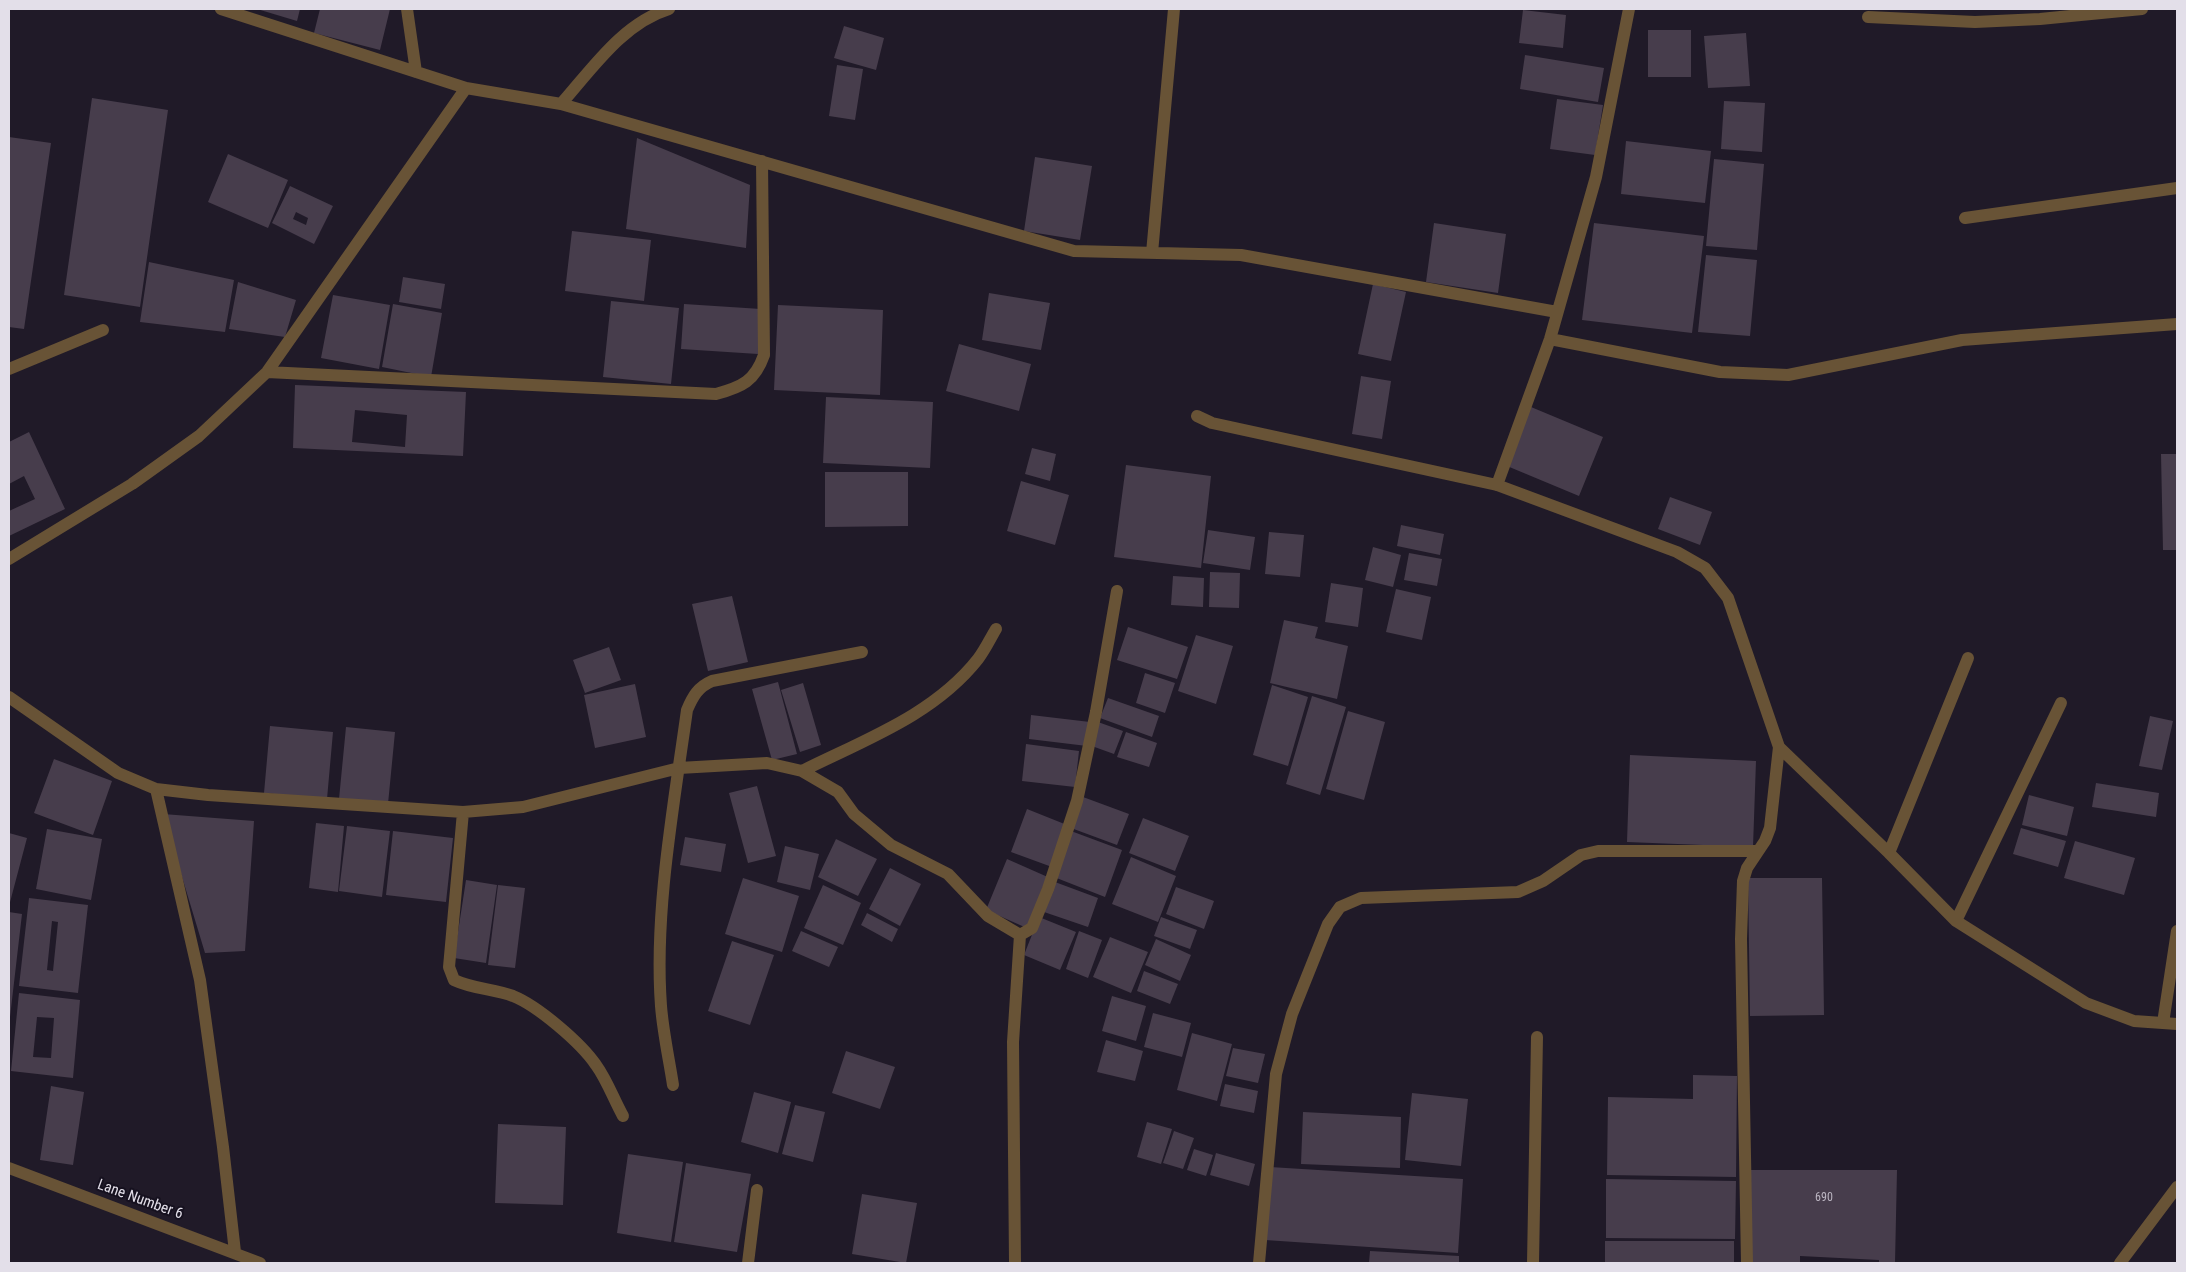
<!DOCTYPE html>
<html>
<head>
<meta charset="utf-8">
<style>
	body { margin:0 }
	#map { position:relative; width:2186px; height:1272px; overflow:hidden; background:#201a28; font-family:"Roboto Condensed",sans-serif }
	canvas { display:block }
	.frame { position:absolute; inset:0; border:10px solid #e3dfe9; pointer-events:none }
</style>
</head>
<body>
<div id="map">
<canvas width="2186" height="1272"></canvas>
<div class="frame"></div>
</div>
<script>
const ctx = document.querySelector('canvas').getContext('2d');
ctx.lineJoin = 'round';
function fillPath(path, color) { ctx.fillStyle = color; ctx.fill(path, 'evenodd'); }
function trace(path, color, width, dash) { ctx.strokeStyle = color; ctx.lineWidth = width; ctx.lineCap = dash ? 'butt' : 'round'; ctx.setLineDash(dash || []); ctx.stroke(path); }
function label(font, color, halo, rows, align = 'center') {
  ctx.font = font + ' "Roboto Condensed",sans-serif'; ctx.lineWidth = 4; ctx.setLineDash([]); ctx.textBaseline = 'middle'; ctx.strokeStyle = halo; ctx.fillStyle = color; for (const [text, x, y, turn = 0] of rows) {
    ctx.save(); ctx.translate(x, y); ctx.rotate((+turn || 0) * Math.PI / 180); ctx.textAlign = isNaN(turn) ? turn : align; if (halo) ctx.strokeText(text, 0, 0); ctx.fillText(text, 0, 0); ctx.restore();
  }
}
fillPath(new Path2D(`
	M257,9H300L297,21Z
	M320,9H390L380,50L314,33Z
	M1523,10L1566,15L1563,48L1519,43Z
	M844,26L884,38L876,70L834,58Z
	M1648,30H1691V77H1648Z
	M1746,33L1750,86L1708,88L1704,36Z
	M1525,55L1604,68L1598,102L1520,89Z
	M837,65L863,69L855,120L829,116Z
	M92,98L168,110L140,307L64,295Z
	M1557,99L1603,105L1595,155L1550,149Z
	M1724,101L1765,103L1762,152L1721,149Z
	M9,137L51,143L24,329L9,327Z
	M637,138L750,185L746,248L626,229Z
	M1626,141L1711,151L1705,203L1621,194Z
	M228,154L288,180L268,228L208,202Z
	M1035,157L1092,166L1080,240L1024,231Z
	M1714,159L1764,164L1757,250L1706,246Z
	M290,186L333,206L314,244L272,223ZM296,212L308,218L306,225L293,219Z
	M1434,223L1506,234L1498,293L1426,282Z
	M1594,223L1704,236L1692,333L1582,320Z
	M572,231L651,240L644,301L565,291Z
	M1706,255L1757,260L1750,336L1698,332Z
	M149,262L234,280L225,332L140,322Z
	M403,277L445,284L441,309L399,302Z
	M238,282L296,300L285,337L229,329Z
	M1373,284L1406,292L1391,361L1358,354Z
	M989,293L1050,303L1041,350L982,340Z
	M333,295L390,305L379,369L321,358Z
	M611,301L679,308L671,384L603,377Z
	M393,304L442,313L431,377L382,367Z
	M684,304L761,309L758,354L681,349Z
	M778,305L883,310L880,395L774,390Z
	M959,344L1031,364L1019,411L946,391Z
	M1361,376L1391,381L1382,439L1352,434Z
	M295,385L466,392L463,456L293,448ZM355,410L407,415L405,447L352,442Z
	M826,397L933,402L930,468L823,463Z
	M1531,407L1603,437L1579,496L1507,466Z
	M29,432L65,509L9,536V511L35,499L24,476L9,484V442Z
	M1032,448L1056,454L1050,481L1025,474Z
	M2161,454H2177V550H2163Z
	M1126,465L1211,476L1201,568L1114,557Z
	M825,472H908V526L825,527Z
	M1021,481L1069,495L1055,545L1007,531Z
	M1670,497L1712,512L1700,545L1658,529Z
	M1401,525L1444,534L1440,555L1397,546Z
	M1208,530L1255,537L1250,570L1203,563Z
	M1269,532L1304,535L1300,577L1265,574Z
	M1373,547L1401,555L1393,587L1365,580Z
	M1409,553L1442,559L1437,586L1404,580Z
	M1210,572L1240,573L1239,608L1209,607Z
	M1173,576L1204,578L1203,607L1171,605Z
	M1331,583L1363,588L1358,627L1325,622Z
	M1396,589L1431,597L1422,640L1386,632Z
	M732,596L748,662L708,671L692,604Z
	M1284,620L1318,627L1315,638L1348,646L1337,699L1270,683Z
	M1128,627L1188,647L1177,679L1117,660Z
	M1196,635L1233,646L1216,704L1178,691Z
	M609,647L621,680L585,693L573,660Z
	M1145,673L1175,683L1165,713L1136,703Z
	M778,682L797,754L772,760L752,689Z
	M803,683L821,745L800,752L781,690Z
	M635,684L646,737L595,748L584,695Z
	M1272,685L1308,697L1288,766L1253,755Z
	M1312,696L1346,707L1320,795L1286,784Z
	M1108,698L1159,716L1152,737L1100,718Z
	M1348,711L1385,722L1364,800L1326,789Z
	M1031,715L1090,722L1087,746L1029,739Z
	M2150,716L2173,721L2162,770L2139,766Z
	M1098,722L1123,731L1114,754L1089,745Z
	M270,726L333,732L327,799L264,793Z
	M346,727L395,732L388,804L339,799Z
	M1126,732L1157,743L1149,767L1117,757Z
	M1026,744L1079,751L1075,787L1022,781Z
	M1630,755L1756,761L1753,847L1627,842Z
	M54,759L112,781L93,835L34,813Z
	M2096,783L2159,793L2156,817L2092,807Z
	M757,786L776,856L748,863L729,793Z
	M2029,795L2074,807L2067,836L2022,825Z
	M1083,797L1129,814L1117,845L1071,828Z
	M1027,809L1067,825L1052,867L1011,852Z
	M163,814L254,821L245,951L205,953Z
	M1143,818L1189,836L1175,871L1129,853Z
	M316,823L344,826L338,892L309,888Z
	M347,826L390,831L382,897L339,891Z
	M2021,828L2066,841L2058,867L2013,854Z
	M47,829L102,839L91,900L36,889Z
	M393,831L453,838L446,902L386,895Z
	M1071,831L1122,850L1105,897L1054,877Z
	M9,833L27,838L9,906Z
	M685,837L726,844L721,872L680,865Z
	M836,839L877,859L858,896L818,877Z
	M2075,841L2135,858L2124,895L2064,878Z
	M785,846L819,854L810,890L777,882Z
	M1131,857L1176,876L1158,922L1112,904Z
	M1007,859L1050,878L1029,929L986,910Z
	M890,868L921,884L900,926L869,909Z
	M743,878L799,896L782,952L725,934Z
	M1748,878H1822L1824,1015L1750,1016Z
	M466,880L497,885L486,963L454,958Z
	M1055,882L1098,898L1088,927L1044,912Z
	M498,885L525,888L515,968L488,965Z
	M823,885L861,903L843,945L804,928Z
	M1176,887L1214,901L1204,929L1166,914Z
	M29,898L88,905L78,993L19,986ZM52,921L58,922L53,971L47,970Z
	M9,912L22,914L10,1017H9Z
	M867,913L898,929L892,942L861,925Z
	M1039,917L1076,932L1060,970L1024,955Z
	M1161,917L1197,930L1190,949L1154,936Z
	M801,931L838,947L829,967L792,951Z
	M1079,931L1102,940L1088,978L1066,969Z
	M1110,937L1148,952L1131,993L1093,977Z
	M1156,939L1191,955L1180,981L1145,965Z
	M732,941L774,955L750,1025L708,1011Z
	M1144,971L1178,984L1170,1004L1137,991Z
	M19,993L80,1000L73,1078L11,1071ZM37,1017L54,1018L51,1058L33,1057Z
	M1112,996L1146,1006L1136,1041L1102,1031Z
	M1153,1013L1191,1023L1182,1057L1144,1047Z
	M1192,1033L1232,1044L1217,1101L1177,1090Z
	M1106,1040L1143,1051L1135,1081L1097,1072Z
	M1233,1048L1265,1054L1258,1083L1226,1076Z
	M846,1051L895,1067L880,1109L832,1093Z
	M1693,1075L1737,1076L1736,1177L1607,1175L1608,1097L1693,1099Z
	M1225,1084L1258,1091L1254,1113L1220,1106Z
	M51,1086L84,1092L73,1165L40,1160Z
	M754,1092L791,1102L778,1153L741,1142Z
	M1412,1093L1468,1099L1461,1166L1405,1160Z
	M795,1105L825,1112L813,1162L782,1154Z
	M1303,1112L1401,1117L1400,1168L1301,1164Z
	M1147,1122L1172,1129L1161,1164L1137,1157Z
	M498,1124L566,1127L563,1205L495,1203Z
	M1174,1131L1194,1138L1183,1169L1163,1163Z
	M1194,1149L1213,1155L1206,1176L1187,1170Z
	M1216,1153L1255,1164L1249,1186L1210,1175Z
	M628,1154L683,1162L671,1242L617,1233Z
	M686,1163L751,1174L737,1252L674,1242Z
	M1270,1167L1463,1179L1458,1253L1265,1240Z
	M1750,1170H1897L1895,1263H1879V1260L1800,1256V1263H1752Z
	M1606,1179L1736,1181L1735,1239L1606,1238Z
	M862,1194L917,1203L906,1263L852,1254Z
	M1605,1241H1734V1263H1605Z
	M1370,1251L1459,1256V1263H1369Z`), '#473d4c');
trace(new Path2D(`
	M221,9L466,88L561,104L1074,251L1241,255L1557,312
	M407,9L416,72
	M1868,17L1975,22L2040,19L2142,9
	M561,104C592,69 623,23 669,9
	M1965,218L2177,188
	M1152,253L1174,9
	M1550,339L1720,372L1788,375L1962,340L2177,324
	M9,369L103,330
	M267,372L716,394C742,387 755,381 764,355L762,161
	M1197,416L1212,423L1497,485L1677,552L1705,568L1728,598L1779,747L1889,853L1956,921L2086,1003L2134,1021L2177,1024
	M1497,485L1550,339L1596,177L1629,9
	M9,559L132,484L199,436L267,372L466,88
	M9,697L118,773L156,789L208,795L463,812L523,807L679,768L767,763L802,771L838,792L854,814L891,845L948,874L988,916L1020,935
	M802,771C864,740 934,715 978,659C985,650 990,639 996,629
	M156,789L200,980L223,1147L235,1252
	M463,812L449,967L454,980C473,989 494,989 513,996C538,1006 581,1043 596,1065C607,1080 614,1100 623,1116
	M1889,853L1968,658
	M1956,921L2061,703
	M2163,1023L2177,931
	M673,1085C669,1059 663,1032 661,1006C654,912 674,804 687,710C693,696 698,687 712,681L862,652
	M9,1168L260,1263
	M748,1263L757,1190
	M1015,1263L1013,1042L1020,935L1032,928L1048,889L1077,801L1096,712L1117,591
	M1259,1263L1276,1074L1292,1014L1328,924L1340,907L1361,898L1518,892L1543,881L1581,855L1598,851H1757
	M1533,1263L1537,1037
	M1747,1263L1741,939L1743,881L1747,868L1765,841L1770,828L1779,747
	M2120,1263L2177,1187`), '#685336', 12);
label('12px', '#bcb6c2', null, [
	["690",1824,1198]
]);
label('15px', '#e3dfe9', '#16111f', [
	["Lane Number 6",140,1200,20]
]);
</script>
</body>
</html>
